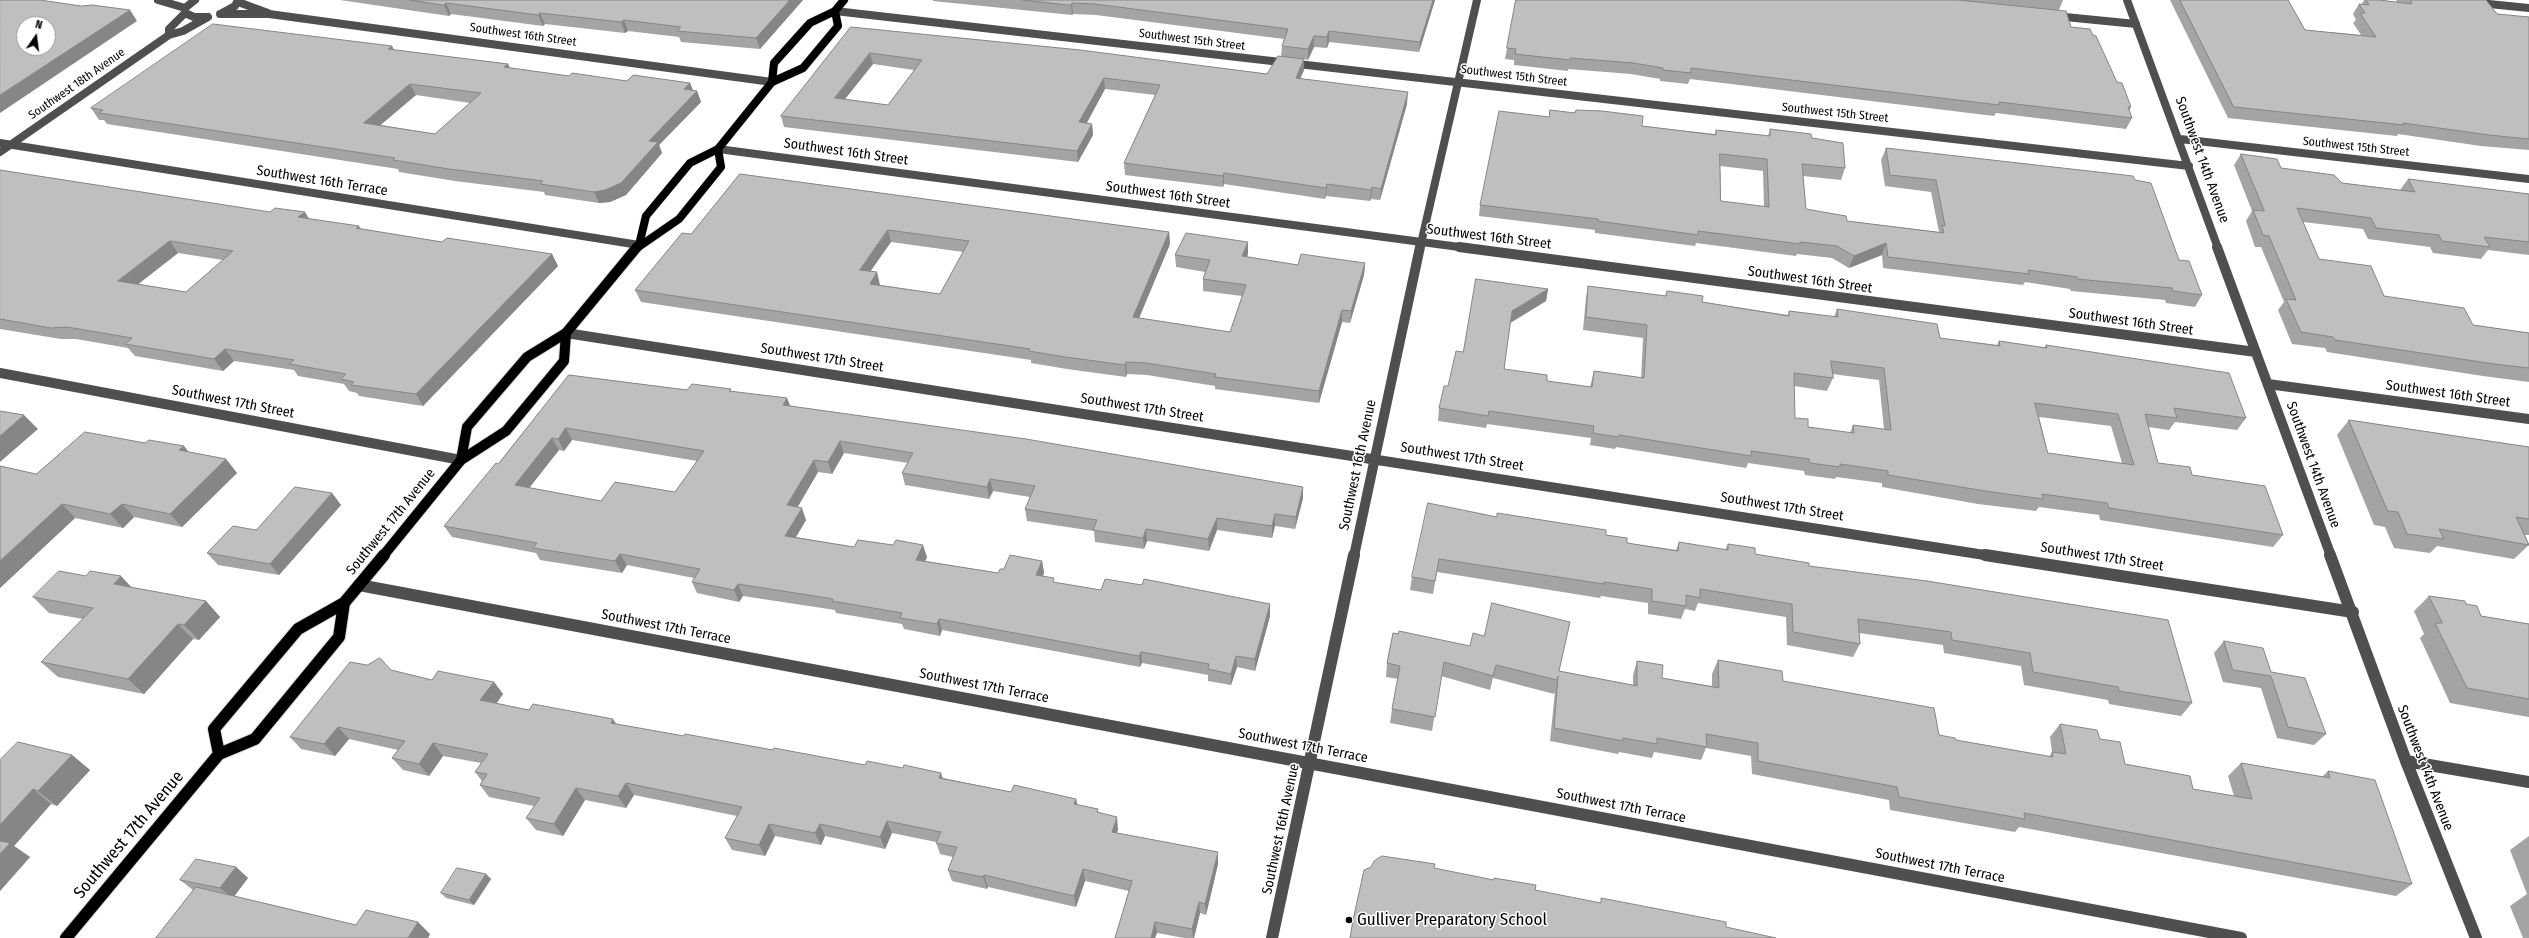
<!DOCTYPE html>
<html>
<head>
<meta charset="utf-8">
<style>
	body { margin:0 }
	#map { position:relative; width:2529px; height:938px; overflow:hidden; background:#fff; font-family:"Fira Sans Condensed",sans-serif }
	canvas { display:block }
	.north { position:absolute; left:16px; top:16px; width:40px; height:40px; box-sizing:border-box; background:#fff; border:1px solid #999; border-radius:50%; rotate:14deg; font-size:11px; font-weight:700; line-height:16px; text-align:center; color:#000 }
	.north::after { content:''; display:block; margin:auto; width:14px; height:18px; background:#000; clip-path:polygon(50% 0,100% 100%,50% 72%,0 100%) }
</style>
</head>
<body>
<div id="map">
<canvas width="2529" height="938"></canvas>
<div class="north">N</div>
</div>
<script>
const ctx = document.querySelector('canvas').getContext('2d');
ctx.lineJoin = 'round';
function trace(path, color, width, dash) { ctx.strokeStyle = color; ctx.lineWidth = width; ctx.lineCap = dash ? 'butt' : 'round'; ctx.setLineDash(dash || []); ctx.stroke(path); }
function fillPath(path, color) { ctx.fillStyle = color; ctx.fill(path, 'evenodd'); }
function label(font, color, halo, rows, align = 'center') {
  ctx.font = font + ' "Fira Sans Condensed",sans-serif'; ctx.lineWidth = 3; ctx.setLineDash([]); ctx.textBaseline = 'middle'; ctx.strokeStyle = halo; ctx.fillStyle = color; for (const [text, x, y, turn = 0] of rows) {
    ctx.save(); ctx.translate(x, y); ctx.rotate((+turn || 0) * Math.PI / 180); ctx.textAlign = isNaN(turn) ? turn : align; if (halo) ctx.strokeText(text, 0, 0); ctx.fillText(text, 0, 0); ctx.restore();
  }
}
const majorFar2 = new Path2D(`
	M772,82L774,63L810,23L835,11L844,0
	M639,245L646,216L690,163L718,149L772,82L803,68L838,26L835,11
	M637,248L679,219L721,167L718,149`);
const majorFar1 = new Path2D(`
	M461,460L467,427L527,357L566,333L637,247
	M383,556L461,460L506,431L564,361L566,333`);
const major = new Path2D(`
	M219,754L214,729L298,629L344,603L384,555
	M66,938L219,754L255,739L339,637L344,603`);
trace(majorFar2, '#dbdbdb', 9);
trace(majorFar1, '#dbdbdb', 12);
trace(major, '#dbdbdb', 14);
trace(new Path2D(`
	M158,0L185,8
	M195,0L185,8V13L194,17H206
	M2127,0L2218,248
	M2449,0L2529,8
	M238,2L268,13
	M835,11L2189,166
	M222,13L235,6L238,0
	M220,14H269L772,82
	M2055,16L2136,24
	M169,35V29L185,13
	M2180,139L2529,179
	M0,143L639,245
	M718,149L1467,248
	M0,152L169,35L183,31L208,17
	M1420,248L1477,0`), '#4f4f4f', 8);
trace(new Path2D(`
	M1459,247L2256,352
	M2217,247L2331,556
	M566,333L1991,556
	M0,373L461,460
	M2268,384L2529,419
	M1354,556L1420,247`), '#4f4f4f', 10);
trace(new Path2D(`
	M1985,555L2353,612
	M2330,555L2406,761L2476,938
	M359,585L2241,938
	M2406,761L2529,782
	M1272,938L1354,555`), '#4f4f4f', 12);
trace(majorFar2, '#000', 8);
trace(majorFar1, '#000', 10);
trace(major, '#000', 12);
fillPath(new Path2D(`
	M340,0H803L760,49L681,42L679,37L628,31L625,33L545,24L543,26L451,14L449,16Z
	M933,0H1435L1419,52L1329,42L1327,48L1314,47L1308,60L1304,59V70L1300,78L1407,104L1380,200L1371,199L1370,201L1326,196L1325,199L1224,184L1223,187L1125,175L1124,163L1155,95L1105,89L1086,123L1092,124L1093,135L1078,162L784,127L781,116L851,27L1267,74L1281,56L1282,46L1284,39L1096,15L1073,14L1072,15L933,1ZM873,64L914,70L888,105L845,99Z
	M1516,0H2063L2059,10L2071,27L2093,35L2117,82L2131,107L2129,111L2132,118L2126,129L1996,113L1994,116L1690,79L1688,84L1660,81V79L1631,74L1568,69V71L1514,65V60L1505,59Z
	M2170,0H2288L2305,30L2361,35L2353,23L2356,20L2353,14L2359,4H2362L2364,0H2379L2397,2L2396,0H2486L2497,14L2529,17V150L2481,146L2398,134L2397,136L2228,118Z
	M392,46L394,50L508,64L510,68L569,76L627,81L690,83L693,90L697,91L701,102L659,145L662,153L626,195L610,202L599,203L545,195L544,192L455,181L399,172L398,169L107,124L104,120H99L91,108ZM416,95L470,103L435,134L380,125Z
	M1550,110L1575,113L1576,110L1642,126L1715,134L1716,130L1768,136L1770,129L1812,138L1845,168L1841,180L1803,176L1806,209L1847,221L1939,232L1931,192L1885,186L1881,160L1886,148L2135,180L2179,260L2202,295L2195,307L2166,303L2165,300L2071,291L2070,289L2025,282L2023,285L1883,268L1882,255L1849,268L1832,258L1797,254L1796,256L1696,243L1695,246L1595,233V230L1479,216L1480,205L1549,117ZM1720,166L1763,171L1764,207L1721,201Z
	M2241,154L2281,168L2342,183L2400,190L2408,179L2529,194V255L2488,250L2481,259L2433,253L2430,247L2368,239L2363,229L2303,222L2319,259L2384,296L2473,325L2529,333V382L2483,376L2327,352L2325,348L2292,344L2278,310L2284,302L2261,247H2255L2246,221L2252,211L2234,165Z
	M0,170L309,219L361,229L442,242L552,254L558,266L423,406L359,396L357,393L349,391L344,384L298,376L294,370L234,361L223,371L135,356L128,348L76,339H61L0,329ZM178,253L223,260L186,292L138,284Z
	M740,174L1169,232L1170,244L1139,318L1230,332L1242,296L1203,291V279L1205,272L1176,267L1175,255L1248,254L1247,257L1298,265L1365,263L1364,275L1350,323L1342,322L1319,403L1215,389V386L1147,375L1127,374L1126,377L1067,369L1031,363V360L641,302L635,290L691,234ZM891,242L963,252L940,294L880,285L870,271Z
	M1588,286L1665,296L1667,291L1702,302L1788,315L1789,311L1834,317L1837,309L1940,338L1997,345L1999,341L2044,348L2046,345L2246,418L2237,430L2175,422L2169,430L2148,427L2158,463L2192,475L2283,535L2273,547L2100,520L2099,515L2039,507L2036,511L1978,504L1882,487V483L1836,477L1835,479L1805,475L1804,471L1748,463L1746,468L1616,447L1615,449L1590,445L1591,438L1487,424L1486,428L1438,421L1439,408L1448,386L1463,352L1548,289L1546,301L1510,323L1504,369L1547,381L1590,387L1594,371L1641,378L1643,338L1583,330L1586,298ZM1832,374L1879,380L1884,429L1853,425L1850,433L1808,427L1795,418L1794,386L1827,391L1833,378ZM2039,417L2111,426L2122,463L2048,453Z
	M569,375L687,390L731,389V391L790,406L1303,487V498L1295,529L1275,526L1272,538L1217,530L1209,551L1147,541L1144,549L1095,542L1094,531L1027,521L1025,509L1030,497L993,491L989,499L905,485L902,473L908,463L844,453L832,474L818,472L797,507L806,520L796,537L854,547L927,557L925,561L998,573L1004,569L1042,561L1044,573L1043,576L1055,583L1101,590L1142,585L1270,604V616L1255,671L1237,667L1231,685L1208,681V675L1142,663L1140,667L942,630L940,636L904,629L902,624L836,613L835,610L743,596L739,602L697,593L692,582L694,578L627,565L622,573L540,560L536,553L452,537L444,526L498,464ZM572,440L697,461L675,492L601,501L529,488L559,450L564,451Z
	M2349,420L2529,447V535H2525L2529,545L2514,559L2437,546L2430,553L2394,548L2385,527L2374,525L2337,435Z
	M145,443L184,446L188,452L226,459L237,473L182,527L134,517L123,528L75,518L0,588V466L36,474Z
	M332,493L341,505L279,575L218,565L207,553Z
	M1497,517L1606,535L1627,543L1676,550L1679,542L1725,550L1728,544L1755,554L1809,566L2192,703L2181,716L2109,704L2108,700L2024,685L2021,666L1944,653L1943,645L1859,633L1860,644L1853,657L1787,645L1786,617L1698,603L1695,611L1685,609L1681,619L1648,614V603L1601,596L1600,598L1437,572L1433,594L1410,590L1412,577Z
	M132,588L206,601L220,617L199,640L193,639L144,694L58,677L41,662L83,619L49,613L33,597Z
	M2429,596L2466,604L2481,616L2529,624V717L2517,715L2450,703L2420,638L2424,634L2414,611Z
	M1393,633L1559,671L1633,685V675L1637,661L1662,678L1712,686V674L1718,660L1783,681L1939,735L1956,740L2049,757L2052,752L2050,737L2060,724L2100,739L2125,764L2193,789L2234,796L2228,776L2241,763L2322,777L2328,771L2412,884L2396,896L2019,827L2015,832L1890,810L1889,800L1752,774L1751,756L1706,748L1701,760L1654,752L1652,758L1619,752L1618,754L1550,741L1555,691L1554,694L1493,678L1490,690L1441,676L1432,731L1390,723L1392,709L1398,679L1386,677L1387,663Z
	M2224,641L2271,672L2326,734L2314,745L2277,738L2261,688L2223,682L2214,653Z
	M391,670L432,680L494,682L503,694L496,703L529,710L616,724L684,736L865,765L943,778L1011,792L1076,799L1077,805L1098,809V813L1118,829L1117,833L1218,864L1206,915L1200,913L1194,938H1184L1157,933L1155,938H1115L1129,891L1085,881L1076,907L988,887L987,889L952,881L948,870L953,857L940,854L936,842L892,833L885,849L825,836L821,845L775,836L765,856L732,850L725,838L737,816L634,795L626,808L585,800L563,836L536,830L526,818L534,806L489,797L480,785L482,781L475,772L481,763L443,756L429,776L403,770L392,758L398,750L349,739L335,756L301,749L290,737Z
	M72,755L90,770L57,806L51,804L14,846L30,857L0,891V760Z
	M2529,836V938H2523L2510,906L2527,894L2510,850Z
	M236,867L248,878L234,896L356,925L430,934L428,938H156L193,890L180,880Z
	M486,874L491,879L474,905L446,898L441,893Z`), '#a4a4a4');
fillPath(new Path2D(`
	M790,0H803L760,49L756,38Z
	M1433,0H1435L1419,52L1420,42Z
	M446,3L451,14L449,16L444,5Z
	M1072,3L1073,14L1072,15L1071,5Z
	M130,10L137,21L0,113V95Z
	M540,13L545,24L543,26L538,15Z
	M624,20L628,31L625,33L621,22Z
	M1329,31V42L1327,48V37Z
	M1314,36V47L1308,60V49Z
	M392,46L397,57L388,49Z
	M870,53L873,64L837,109L835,98Z
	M1304,59V70L1296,89V78Z
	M508,64L513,75L504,67Z
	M1104,78L1105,89L1081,134L1079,122Z
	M690,83L694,94L697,91L701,102L659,145L662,153L626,195L610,202L599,203L594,192L649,141L684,89Z
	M410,84L416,95L370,134L364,123Z
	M1408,92L1407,104L1380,200L1381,189Z
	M1092,124L1093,135L1078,162L1077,151Z
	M1224,173V184L1223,187V176Z
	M1327,184L1326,196L1325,199L1326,188Z
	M1372,187L1371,199L1370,201L1371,190Z
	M305,212L312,224L298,217Z
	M359,226L366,238L356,228Z
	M888,230L891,242L863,282L860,270Z
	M1169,232L1170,244L1134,330L1133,317Z
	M170,241L178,253L127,293L118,281Z
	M1248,242V254L1243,269L1242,256Z
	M1886,243L1882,255L1849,268L1854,256Z
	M552,254L558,266L423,406L416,394Z
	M1365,263L1364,275L1350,323L1351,311Z
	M877,272L880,285L873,296L870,284Z
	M1548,289L1546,301L1510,323L1512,311Z
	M1342,310V322L1319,403V391Z
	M225,349L234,361L223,371L214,359Z
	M1126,362L1127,374L1126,377L1125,365Z
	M787,398L792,410L783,405Z
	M24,415L38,429L0,462V436Z
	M566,428L572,440L564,451L558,439Z
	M552,438L559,450L522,497L515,485Z
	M840,441L844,453L832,474L828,462Z
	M184,446L195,460L179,450Z
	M226,459L237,473L182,527L170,514Z
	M814,460L818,472L792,517L787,505Z
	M990,479L993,491L989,499L987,487Z
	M1303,487V498L1295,529L1296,517Z
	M332,493L341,505L279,575L270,564Z
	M62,504L75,518L0,588V561Z
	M122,504L134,517L123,528L110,514Z
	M802,508L806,520L790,547L785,536Z
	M1275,514V526L1272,538V526Z
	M1217,518V530L1209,551L1208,539Z
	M1146,529L1147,541L1144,549L1143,538Z
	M923,545L927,557L920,572L916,560Z
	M620,554L627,565L622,573L615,561Z
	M1042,561L1044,573L1039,587L1036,575Z
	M121,576L136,592L114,584Z
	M738,584L743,596L739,602L734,590Z
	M206,601L220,617L199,640L184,625Z
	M1270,604V616L1255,671V659Z
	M939,619L942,630L940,636L937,624Z
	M178,624L193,639L144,694L128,679Z
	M1141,652L1142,663L1140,667L1139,656Z
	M1236,656L1237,667L1231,685V674Z
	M494,682L503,694L490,713L480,700Z
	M613,719L621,731L611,723Z
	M338,727L349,739L335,756L324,744Z
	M433,743L443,756L429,776L419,764Z
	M72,755L90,770L57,806L38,791Z
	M941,773L945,785L939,778Z
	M626,783L634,795L626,808L618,796Z
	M576,788L585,800L563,836L554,824Z
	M33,789L51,804L14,846L30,857L0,891V825Z
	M1076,799L1079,810L1074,804Z
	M1117,817L1118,829L1114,844L1112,832Z
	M887,821L892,833L885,849L880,837Z
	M769,824L775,836L765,856L759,845Z
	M820,824L825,836L821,845L815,833Z
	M1218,852V864L1206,915L1205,904Z
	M236,867L248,878L233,898L220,888Z
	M1083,869L1085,881L1076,907L1074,896Z
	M486,874L491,879L474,905L469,900Z
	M984,875L988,887L987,889L983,877Z
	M1199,902L1200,913L1194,938H1193L1192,929Z
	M418,922L430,934L428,938H408Z
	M1155,922L1157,933L1155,938H1151Z`), '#868686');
const building = new Path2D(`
	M0,0H40L81,6L92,5L130,10L0,95ZM24,24H48V48H24Z
	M410,0H790L756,38L677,31L681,27L624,20L621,22L540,13L538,15L446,3L444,5Z
	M1023,0H1433L1420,42L1329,31L1327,37L1314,36L1308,49L1282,46L1288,29L1095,4L1072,3L1071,5Z
	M1516,0H1958L2066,11L2071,27L2090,29L2093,35L2096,36L2117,82L2122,83L2131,107H2128L2132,118L1999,102V105L1691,68V73L1663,70V68L1633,63L1570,58V60L1515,54L1516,49L1507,48Z
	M2180,0H2288L2305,30L2376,37L2360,13H2365L2359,4L2369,5L2366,0H2379L2412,4L2410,0H2486L2497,14L2529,17V139L2489,135L2403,123L2404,125L2234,107Z
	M213,24L392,46L388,49L508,64L504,67L569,76L572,73L627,81L633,75L690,83L684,89L697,91L649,141L658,142L621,183L605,190L594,192L540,184L543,181L449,169L393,160L395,158L99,113L103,110L91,108ZM410,84L481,93L435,134L364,123Z
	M851,27L1080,50L1267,74L1278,56L1304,59L1296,78L1408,92L1381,189L1372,187L1371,190L1327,184L1326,188L1224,173L1223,176L1124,163L1160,85L1104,78L1079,122L1092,124L1077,151L781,116ZM870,53L922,60L888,105L835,98Z
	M1550,110L1575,113L1576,110L1602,111L1643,116L1642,126L1716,135V130L1770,136V129L1811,134L1812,138L1843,143L1845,168L1802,164L1806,209L1846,216L1847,221L1944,233L1942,225L1945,226L1936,180L1890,175L1886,148L2133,176L2135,180L2151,183L2179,260L2189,261L2202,295L2173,291L2172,288L2077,279V277L2028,270L2029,274L1888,257L1886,243L1854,256L1837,246L1800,242V244L1698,231V235L1598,221V219L1480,205L1499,111L1549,117ZM1720,154L1767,159L1769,207L1721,201Z
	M2241,154L2277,159L2281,168L2334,175L2342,183L2415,192L2408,179L2529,194V242L2484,237L2490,247L2442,241L2439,235L2376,228L2371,218L2297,208L2319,259L2371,266L2384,296L2464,308L2473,325L2529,333V368L2494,364L2335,340L2333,337L2301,332L2286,299L2296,300L2269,236L2263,235L2253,210L2264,211Z
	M0,170L270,212L275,208L305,212L298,217L359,226L356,228L442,242L447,238L552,254L416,394L351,385L354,382L341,379L346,374L289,364L294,360L225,349L214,359L125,344L132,338L67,327L51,328L0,319ZM170,241L233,251L186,292L118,281Z
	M740,174L1169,232L1133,317L1230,332L1246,285L1203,279L1210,260L1175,255L1186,233L1248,242L1242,256L1298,265L1301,254L1365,263L1351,311L1342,310L1319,391L1215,377L1216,374L1146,363L1126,362L1125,365L1065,357L1029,351L1030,349L635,290L682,233L691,234ZM888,230L969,241L940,294L870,284L877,272L860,270Z
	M1476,279L1548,289L1512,311L1504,369L1547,375V381L1592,387L1594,371L1644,378L1647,325L1586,317L1588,286L1666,296L1667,291L1703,296L1702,302L1789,316V311L1838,317L1837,309L1937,324L1940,338L2000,346L1999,341L2047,348L2046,345L2229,373L2246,418L2174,408L2177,418L2145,414L2158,463L2190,467L2192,475L2265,486L2283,535L2109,508L2107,503L2042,494L2043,499L1985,491L1888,475V471L1840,464V467L1810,463L1809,459L1751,451V456L1619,435L1618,437L1593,433L1594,426L1489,411L1488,416L1439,408L1444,386H1448L1456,351L1463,352ZM1831,361L1884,368L1891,430L1853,425L1854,433L1808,427V419L1795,418L1794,373L1833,378ZM2035,403L2118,414L2134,465L2048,453Z
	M569,375L687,390L692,384L731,389L729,391L787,398L783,405L1026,439L1303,487L1296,517L1275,514L1272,526L1217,518L1208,539L1146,529L1143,538L1093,530L1097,520L1025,509L1035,486L990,479L987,487L902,473L913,453L840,441L828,462L814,460L787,505L802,508L785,536L854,547L858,540L893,545L896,540L923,545L916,560L998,573L1000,569H1004L1010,555L1042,561L1036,575L1054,578L1053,582L1101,590L1105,579L1142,585L1144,579L1270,604L1255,659L1236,656L1231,674L1208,669L1209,664L1141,652L1139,656L939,619L937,624L900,618L902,613L832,601L833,599L738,584L734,590L692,582L700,569L620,554L615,561L533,548L537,543L444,526L496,463L498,464ZM566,428L704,451L675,492L615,482L601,501L515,485L552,438L558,439Z
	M0,411L24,415L0,436Z
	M2349,420L2529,447V519L2516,517L2529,545L2439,529L2444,539L2407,534L2398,512L2388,511Z
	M85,432L145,443L149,440L184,446L179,450L226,459L170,514L122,504L110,514L62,504L0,561V466L36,474Z
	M295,487L332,493L270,564L207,553L233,526L256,530Z
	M1428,503L1497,517V513L1606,530V535L1627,538V543L1678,551L1679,542L1728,550V544L1755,548V554L1809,563V566L1927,581L2168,620L2192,703L2119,691L2118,687L2033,672L2030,653L1952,640L1951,632L1858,619L1860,644L1793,632L1792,604L1700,589V598L1686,595V606L1652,601V589L1604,582V584L1439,559L1435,581L1412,577Z
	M59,571L86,576L90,571L121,576L114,584L206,601L184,625L178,624L128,679L41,662L93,608L33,597Z
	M2429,596L2465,601L2466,604L2477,606L2481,616L2529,624V699L2467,688L2435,623H2442Z
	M1492,603L1570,622L1559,671L1637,686V661L1663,665L1662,678L1719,688L1718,660L1782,671L1783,681L1934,708L1939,735L1955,738L1956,740L2053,757L2052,752L2066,754L2060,724L2097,730L2100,739L2120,742L2125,764L2190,776L2193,789L2252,799L2241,763L2330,778L2328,771L2375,780L2412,884L2024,813L2025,819L1899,797L1897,787L1758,761V743L1706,734L1707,747L1657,738V744L1623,738V741L1554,728L1558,676L1557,680L1496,665L1493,676L1444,662L1435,717L1392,709L1400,666L1387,663L1393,633L1398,634L1399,631L1470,646L1473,633L1484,636Z
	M2224,641L2263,648L2271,672L2305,678L2326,734L2288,727L2271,676L2233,670Z
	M380,658L391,670L432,680L438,671L494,682L480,700L529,710L533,704L613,719L611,723L684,736L685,734L773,750L774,748L865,765L867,761L903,768L904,765L941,773L939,778L1011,792L1014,785L1076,799L1074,804L1098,809L1097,812L1117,817L1112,832L1218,852L1205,904L1199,902L1192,929L1155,922L1151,938H1115L1132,881L1083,869L1074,896L984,875L983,877L948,870L957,847L936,843L941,832L887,821L880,837L820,824L815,833L769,824L759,845L725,838L742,807L626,783L618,796L576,788L554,824L526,818L540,798L480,785L487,774L475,772L488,754L433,743L419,764L392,758L405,741L338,727L324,744L290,737L350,662L367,665Z
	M18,742L72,755L38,791L33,789L0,825V760Z
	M0,841L10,843L0,854Z
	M1382,856L1435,864L1434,868L1494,880V878L1536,885L1535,890L1601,903V898L1726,922V927L1776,938H1350L1353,920L1364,870L1371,867L1374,861Z
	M196,859L236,867L220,888L180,880Z
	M457,868L486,874L469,900L441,893Z
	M196,887L356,925L366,910L418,922L408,938H156Z`);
fillPath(building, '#bfbfbf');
trace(building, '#868686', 1);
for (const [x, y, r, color] of [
	[1349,920,4,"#000"]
]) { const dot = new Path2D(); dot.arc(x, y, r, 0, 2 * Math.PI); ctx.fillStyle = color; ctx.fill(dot); trace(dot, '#fff', 1.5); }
label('12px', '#000', '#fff', [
	["Southwest 16th Street",523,35,8],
	["Southwest 15th Street",1192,40,7],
	["Southwest 15th Street",1514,76,7],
	["Southwest 18th Avenue",77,84,-35],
	["Southwest 15th Street",1835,113,6],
	["Southwest 15th Street",2356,147,6]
]);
label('14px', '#000', '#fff', [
	["Southwest 16th Street",846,152,8],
	["Southwest 14th Avenue",2202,160,70],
	["Southwest 16th Terrace",322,181,9],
	["Southwest 16th Street",1168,195,8],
	["Southwest 16th Street",1489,237,7],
	["Southwest 16th Street",1810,280,8],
	["Southwest 16th Street",2131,322,8],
	["Southwest 17th Street",822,358,9],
	["Southwest 16th Street",2448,394,8],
	["Southwest 17th Street",233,402,11],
	["Southwest 17th Street",1142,408,9],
	["Southwest 17th Street",1462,457,9],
	["Southwest 16th Avenue",1358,465,-78],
	["Southwest 14th Avenue",2313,465,70],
	["Southwest 17th Street",1782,507,9],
	["Southwest 17th Avenue",391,522,-51],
	["Southwest 17th Street",2102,557,9],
	["Southwest 17th Terrace",666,627,11],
	["Southwest 17th Terrace",984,686,11],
	["Southwest 17th Terrace",1303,746,11],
	["Southwest 14th Avenue",2425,768,69],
	["Southwest 17th Terrace",1621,806,11],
	["Southwest 16th Avenue",1281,829,-78],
	["Southwest 17th Terrace",1940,866,11]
]);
label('17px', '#000', '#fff', [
	["Southwest 17th Avenue",129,835,-50]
]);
label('17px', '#000', '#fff', [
	["Gulliver Preparatory School",1357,920]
], 'left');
</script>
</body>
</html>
